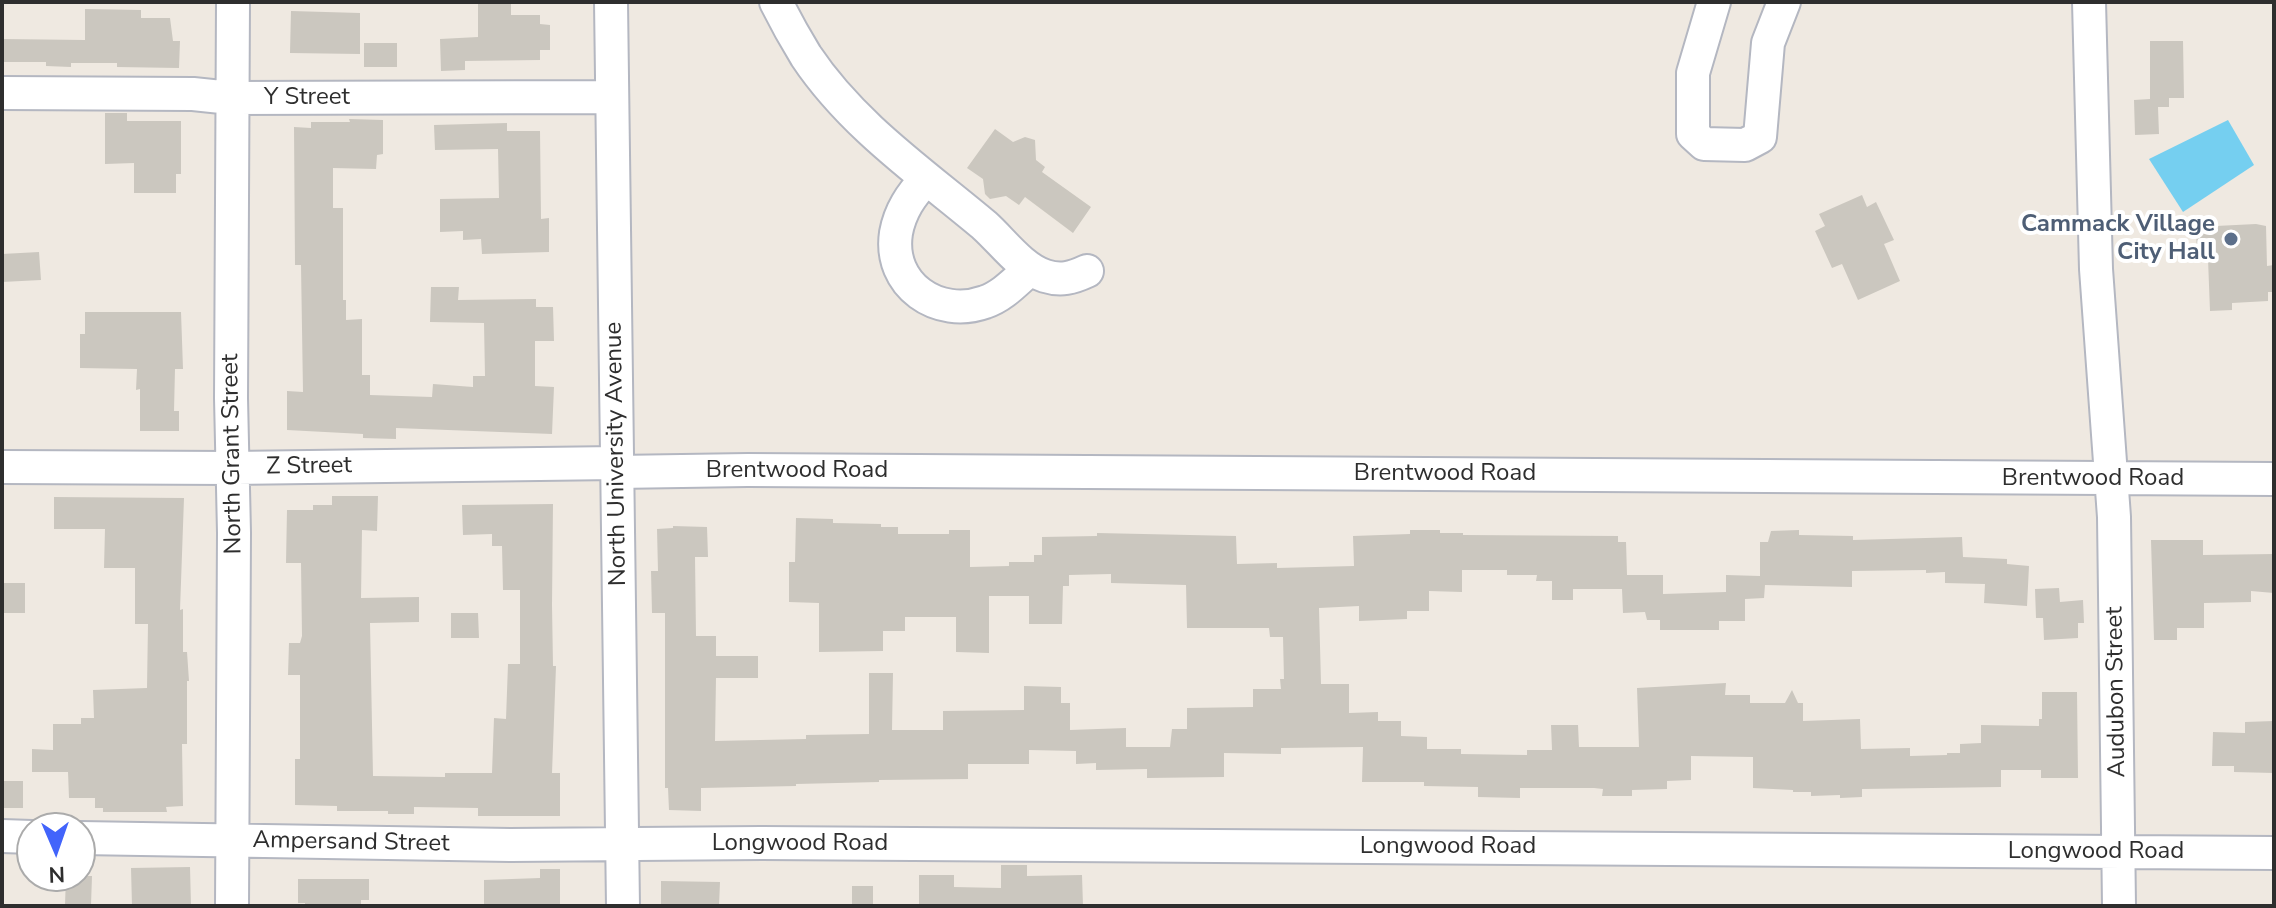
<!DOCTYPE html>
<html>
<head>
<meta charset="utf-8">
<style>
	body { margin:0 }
	#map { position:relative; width:2276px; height:908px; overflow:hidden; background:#efe9e1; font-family:"Nunito Sans",sans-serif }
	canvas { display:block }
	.frame { position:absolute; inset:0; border:4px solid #2e2e2e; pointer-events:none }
	.north { position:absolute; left:16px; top:812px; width:80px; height:80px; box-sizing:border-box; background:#fff; border:2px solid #ababab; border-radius:50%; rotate:178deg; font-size:22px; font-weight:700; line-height:32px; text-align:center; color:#2e2e2e }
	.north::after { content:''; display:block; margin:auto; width:28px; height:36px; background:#4264fb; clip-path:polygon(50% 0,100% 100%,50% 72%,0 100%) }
</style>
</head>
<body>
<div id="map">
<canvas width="2276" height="908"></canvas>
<div class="frame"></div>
<div class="north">N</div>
</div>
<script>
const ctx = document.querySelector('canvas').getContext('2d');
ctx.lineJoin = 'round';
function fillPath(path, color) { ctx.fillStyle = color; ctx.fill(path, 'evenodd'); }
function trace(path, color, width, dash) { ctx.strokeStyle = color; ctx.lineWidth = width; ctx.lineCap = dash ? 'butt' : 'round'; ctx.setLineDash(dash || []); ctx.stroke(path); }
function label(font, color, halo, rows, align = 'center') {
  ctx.font = font + ' "Nunito Sans",sans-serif'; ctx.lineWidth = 8; ctx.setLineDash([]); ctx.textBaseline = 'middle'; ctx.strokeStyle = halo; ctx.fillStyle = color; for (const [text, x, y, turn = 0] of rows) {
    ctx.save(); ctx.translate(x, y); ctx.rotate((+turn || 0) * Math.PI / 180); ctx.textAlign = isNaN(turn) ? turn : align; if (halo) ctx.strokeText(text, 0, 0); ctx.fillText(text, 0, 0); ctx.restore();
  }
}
fillPath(new Path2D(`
	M2228,120L2254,165L2183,212L2149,159Z`), '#75cff0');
fillPath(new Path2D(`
	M478,2H511V15H540V24L550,25V50H540V60L465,61V70L441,71L440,39L478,37Z
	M85,9L141,10V18H170L173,41H180L179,68L117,67V63H71V67L46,66V62H2V39L85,40Z
	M291,11L360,13V54L290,53Z
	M2150,41H2183L2184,98H2169V107H2158L2159,134L2135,135L2134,100L2150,99Z
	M364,43H397V67H364Z
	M105,113H127V121H181V174H176V193H134V163L105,164Z
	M349,119L383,120V154L377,155L376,169L333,168V208H343V300H346V320L362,319V375H370V395L432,397L433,384L473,387V376H485L484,323L430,322L431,287H459L458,300L536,299V307H553L554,341H535V386L554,387L552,434L396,428V439L363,438V434L287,430V391L303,392L301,265H295L294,127L311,128V122H350Z
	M507,123V131H540L541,219L549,218V252L482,254L481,239L463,240V231L440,232V199L499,198L498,149L435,150L434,125Z
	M995,129L1013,142L1025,137L1035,140L1036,160L1045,167L1042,172L1091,207L1073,233L1025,197L1019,205L1006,196L990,199L985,194L983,179L967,168Z
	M1862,195L1867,207L1876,202L1894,240L1884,244L1900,281L1858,300L1842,264L1832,268L1815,231L1825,226L1819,214Z
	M2256,224L2266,226L2267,266L2274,265V292H2268V301L2232,303V310L2210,311L2208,259L2197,256L2196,227Z
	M39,252L41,280L2,282V254Z
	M85,312H181L183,369H175L174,411H179V431H140V389L136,390L137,369L80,368V334H85Z
	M332,496H378L377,531L362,530L361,598L419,597V622L370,623L373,776L445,777V773H492L494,718L506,719L508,664H520V590H503L502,546H492V534L463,535L462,505L553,504L552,605L553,666H556L552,773H560V816H478V808L414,807V814H388V811H337V806L295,805V759H300V675H288L289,643H300L302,636L301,563H286L287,510H313V505H332Z
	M54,497L184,498L180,610L183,609V652H187L189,681H187V744H182L183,806L166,807L167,812H103V808H95V798H69L68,772H32V749L53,750V724H81V718H94L93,690L147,688L148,624H135V568H104L105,529H54Z
	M796,518L833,519V523L881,524V527H898V534H949V530H970V567L1009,566V562H1034V555H1042V537L1097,536V533L1236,536L1237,564L1277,563V568L1354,566L1353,536L1410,534V530H1440V533H1463V535L1618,536V542H1626L1627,575H1663V594L1726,592V575L1760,576V542H1768L1771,531L1799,530V535L1853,536V540L1962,537L1963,557L2007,559V564L2029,566L2027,606L1984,603L1985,584L1945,583V572L1926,573V570L1852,571V587L1765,585L1764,598L1745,599V621H1719V630H1660V620H1647L1645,612L1623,613L1622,589H1573V600H1552V581H1536L1537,575H1507V570H1462V592L1429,591V611H1407V619L1359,621V606L1319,608L1321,684H1349V713L1378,712V721H1401V736L1427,737V749H1461V754L1527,755V750H1552L1551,725H1578L1579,747H1639L1637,688L1726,683L1725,695H1750V703H1785L1792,690L1798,703H1803V721L1860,719L1861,749L1910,748V756L1947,755V753H1960V744L1981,743V725L2039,726V719H2042V692H2077L2078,778H2041V770H2001V787L1862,789V797L1840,798V795L1811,796V792H1793V790L1753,788V757L1691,756V780L1667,781V789L1632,790V796H1602L1603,789L1594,788H1520V798L1478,797V787L1424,786V782H1362L1363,747L1281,748V754L1224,753V777L1147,778V769L1096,770V763L1076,764V751L1029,750V764H968V779L879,780V782L796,784V786L701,788V811L669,810L668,788H665V613H652L651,571H658L657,529L673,528V526L707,527L708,557H695L696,636H716V656H758V678H716L715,741L806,739V735L869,734V673H893L892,730H943V711L1024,710V686L1061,687V703H1070V730L1126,728V747H1170L1172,729H1187V708L1253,707V689H1281L1280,679H1284L1283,637H1270L1269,628H1187L1186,585L1111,583V574L1069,575V586H1063L1062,624H1029V596H989V653L956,652V617H905V631H883V651L819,652V603L789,602V562H795Z
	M2151,540H2203V555L2274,554V593L2251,591V602L2204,603V628H2177V640H2154Z
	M2,583H25V613H2Z
	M2059,588L2060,602L2083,600L2084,623H2078V638L2044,640L2043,618H2036L2035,589Z
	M451,613H478L479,638H451Z
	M2274,721V773L2234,772V766H2212L2213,732L2245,733V722Z
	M2,781H23V808H2Z
	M1001,865H1027V876L1082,875L1083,906H919V875H954V887L1001,888Z
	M190,867L191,906H132L131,868Z
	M540,869H560V906H484V880L540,878Z
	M66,876H92L91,905H65Z
	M298,879H369V900H361V906H305V903H298Z
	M661,881L720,882L719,906H661Z
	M852,886H873V906H852Z`), '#cbc7bf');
const minor = new Path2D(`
	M611,2L623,906
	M776,2C785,20 795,38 806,56C852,125 922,173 984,225C1003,242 1021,268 1045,276C1061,281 1072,278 1087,271
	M1714,2L1693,73V134L1704,144L1745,145L1760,137L1768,43L1784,2
	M2089,2L2096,269L2114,517L2119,906
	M2,93L193,94L231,98L611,97
	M926,179C911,195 900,211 896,233C888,285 938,319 985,302C1003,296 1016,281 1030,269
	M2,467L232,468L616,463
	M616,472L748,470L2274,479
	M2,836L32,837
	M80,838L510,845L762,843L2274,853
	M232,906L234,533L231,398L233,2`);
trace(minor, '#b4b7c1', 36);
trace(minor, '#fff', 32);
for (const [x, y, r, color] of [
	[2231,239,8,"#5c6f8a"]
]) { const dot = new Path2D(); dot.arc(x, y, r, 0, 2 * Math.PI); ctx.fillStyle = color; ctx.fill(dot); trace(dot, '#fff', 3); }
label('24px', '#2e2e2e', '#fff', [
	["Y Street",307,98],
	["North Grant Street",233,454,-91],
	["North University Avenue",617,454,-91],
	["Z Street",309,467,-1],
	["Brentwood Road",797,471],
	["Brentwood Road",1445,474],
	["Brentwood Road",2093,479],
	["Audubon Street",2117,692,-91],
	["Ampersand Street",351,843,1],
	["Longwood Road",800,844],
	["Longwood Road",1448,847],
	["Longwood Road",2096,852]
]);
label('bold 24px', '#4e5e75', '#fff', [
	["Cammack Village",2215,225],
	["City Hall",2215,253]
], 'right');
</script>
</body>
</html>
